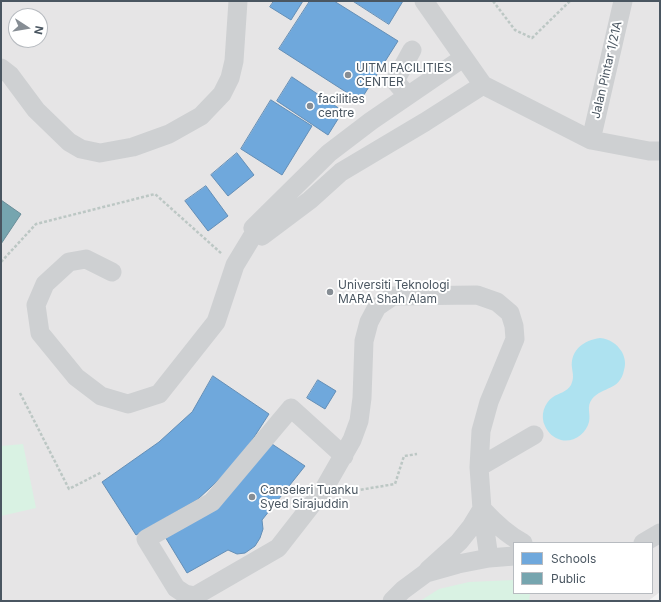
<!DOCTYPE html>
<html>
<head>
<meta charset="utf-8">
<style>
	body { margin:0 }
	#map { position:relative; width:661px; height:602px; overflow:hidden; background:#f4f4f4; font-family:Inter,sans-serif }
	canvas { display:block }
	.frame { position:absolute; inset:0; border:2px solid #4a5661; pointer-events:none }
	.legend { position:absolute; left:513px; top:542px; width:140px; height:52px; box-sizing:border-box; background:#fff; border:1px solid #b7bbc0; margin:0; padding:5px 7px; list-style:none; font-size:12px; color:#4a5661 }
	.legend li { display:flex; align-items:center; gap:8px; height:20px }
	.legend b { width:20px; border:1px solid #b7bbc0 }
	.north { position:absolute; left:8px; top:8px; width:40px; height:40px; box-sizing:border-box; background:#fff; border:1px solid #b7bbc0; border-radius:50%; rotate:102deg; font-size:11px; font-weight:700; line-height:16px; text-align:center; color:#4a5661 }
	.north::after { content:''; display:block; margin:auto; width:14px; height:18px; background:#868d94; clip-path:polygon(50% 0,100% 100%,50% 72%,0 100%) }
</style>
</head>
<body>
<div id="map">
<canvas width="661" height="602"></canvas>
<div class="frame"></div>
<ul class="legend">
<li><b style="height:11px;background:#6fa8dc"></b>Schools</li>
<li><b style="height:11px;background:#76a5af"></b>Public</li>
</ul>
<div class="north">N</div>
</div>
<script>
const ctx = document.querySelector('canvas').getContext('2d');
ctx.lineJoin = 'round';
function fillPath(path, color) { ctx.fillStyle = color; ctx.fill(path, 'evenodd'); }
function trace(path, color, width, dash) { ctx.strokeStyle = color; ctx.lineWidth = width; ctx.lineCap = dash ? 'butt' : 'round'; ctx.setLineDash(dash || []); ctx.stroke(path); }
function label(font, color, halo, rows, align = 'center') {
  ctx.font = font + ' Inter,sans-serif'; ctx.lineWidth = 4; ctx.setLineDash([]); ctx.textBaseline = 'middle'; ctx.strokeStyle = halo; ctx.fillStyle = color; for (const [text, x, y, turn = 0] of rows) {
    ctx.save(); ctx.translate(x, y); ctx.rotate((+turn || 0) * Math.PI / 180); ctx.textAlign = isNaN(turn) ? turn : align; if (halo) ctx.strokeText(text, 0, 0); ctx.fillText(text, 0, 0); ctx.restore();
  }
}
fillPath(new Path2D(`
	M1,1H660V592L648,601H1ZM16,16H40V40H16ZM514,543H652V593H514Z`), '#e6e5e6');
fillPath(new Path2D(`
	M23,444L36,508L1,516V446Z
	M514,580V593H530L529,601H420L439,589L469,582Z`), '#d9f2e3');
fillPath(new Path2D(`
	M600,338C610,339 617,344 622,352C625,358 626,364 624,370C620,391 603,386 592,399C586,407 591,413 589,422C586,434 573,443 561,440C554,438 548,433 545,426C540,416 544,403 553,397C559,393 567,392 571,385C574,378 573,375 572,368C570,350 584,340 600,338Z`), '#aee2f0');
const schools = new Path2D(`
	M274,1H303L291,20L270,7Z
	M310,1H334L398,41L360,101L279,49Z
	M353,1H403L389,24Z
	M292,77L343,111L328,135L277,101Z
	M271,100L312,126L282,175L241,149Z
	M237,153L254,175L228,196L211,175Z
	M206,186L228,216L208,231L185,201Z
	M213,376L269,414L238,462L197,500L136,535L102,482L159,442L192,412Z
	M318,380L336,391L325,409L307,398Z
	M266,440L305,466L262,520L263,529L260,538L255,546L245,553L237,554L228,550L187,573L164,535Z`);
fillPath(schools, '#6fa8dc');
trace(schools, '#648fb7', 1);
const public = new Path2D(`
	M1,200L21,214L1,244Z`);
fillPath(public, '#76a5af');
trace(public, '#698d98', 1);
trace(new Path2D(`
	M493,1L515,30L532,38L570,1
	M1,262L36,224L155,194L222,254
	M20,393L69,489L102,472
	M341,493L395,484L404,456L417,454`), '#bcc7c4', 2.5, [3, 2]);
trace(new Path2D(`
	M424,1L483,85L591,140L649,151H660
	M463,58L371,121L329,153L253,228L255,232L262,236L310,200L341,172L425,122L483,85
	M1,68L10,75L36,110L69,142L81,149L100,153L133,147L169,134L201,116L222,94L230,78L234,61L238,1
	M407,95L395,81L412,50
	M591,140L623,1
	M112,272L86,259L69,262L45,284L36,305L40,333L76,377L101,396L128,404L159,394L216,322L235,265L255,232
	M344,456L291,408L212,502L146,539L176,588L185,594L195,596L278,548L324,489L352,440L359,421L362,398L364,341L369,322L377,307L393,296L477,295L497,302L510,313L514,326L515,339L489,402L481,431L479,467L482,509L489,558
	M479,467L534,435
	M482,509C494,522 506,534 523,543
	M643,543L660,533
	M428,570L459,542L471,527L482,509
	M392,601L403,590L426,573L458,564L489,558L514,556`), '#ced0d2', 19);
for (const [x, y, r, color] of [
	[348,75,4,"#868d94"],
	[310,106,4,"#868d94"],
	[330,292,4,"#868d94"],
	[252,497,4,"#868d94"]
]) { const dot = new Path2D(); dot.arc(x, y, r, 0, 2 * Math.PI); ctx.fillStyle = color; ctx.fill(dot); trace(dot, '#fff', 1.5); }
label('12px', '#4a5661', '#fff', [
	["UITM FACILITIES",356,68],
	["CENTER",356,82],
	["facilities",318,99],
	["centre",318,113],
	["Universiti Teknologi",338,285],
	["MARA Shah Alam",338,299],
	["Canseleri Tuanku",260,490],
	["Syed Sirajuddin",260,504]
], 'left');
label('12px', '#4a5661', '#fff', [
	["Jalan Pintar 1/21A",607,70,-77]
]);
</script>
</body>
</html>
